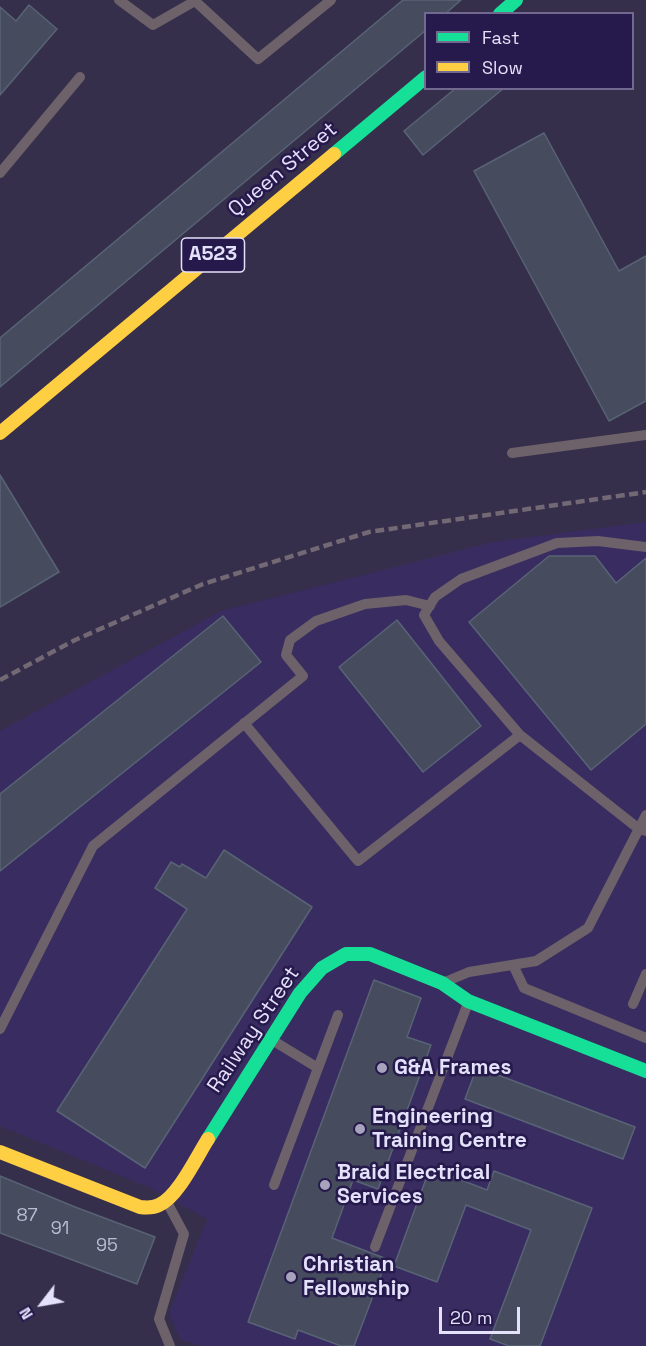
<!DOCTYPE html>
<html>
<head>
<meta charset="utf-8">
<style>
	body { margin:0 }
	#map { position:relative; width:646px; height:1346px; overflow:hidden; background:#362f4b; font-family:"Space Grotesk",sans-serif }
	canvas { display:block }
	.legend { position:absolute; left:424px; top:12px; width:210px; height:78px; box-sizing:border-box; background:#26194b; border:2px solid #726991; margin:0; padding:8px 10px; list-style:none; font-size:18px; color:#e4e1fb }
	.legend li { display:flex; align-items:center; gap:12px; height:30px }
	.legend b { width:30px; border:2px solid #726991 }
	.north { position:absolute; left:12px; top:1274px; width:60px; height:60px; -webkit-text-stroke:4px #26194b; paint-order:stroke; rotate:239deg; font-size:16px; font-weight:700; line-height:24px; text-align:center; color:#e4e1fb }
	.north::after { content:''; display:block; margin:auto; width:21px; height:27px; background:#e4e1fb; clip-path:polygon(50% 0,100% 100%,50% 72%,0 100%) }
	.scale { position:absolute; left:439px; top:1307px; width:81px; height:27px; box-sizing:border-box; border:3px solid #e4e1fb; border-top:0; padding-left:8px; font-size:18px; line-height:21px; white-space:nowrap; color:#e4e1fb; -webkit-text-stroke:4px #26194b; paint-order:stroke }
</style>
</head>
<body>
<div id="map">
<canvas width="646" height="1346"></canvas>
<ul class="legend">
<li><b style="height:8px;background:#16e098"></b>Fast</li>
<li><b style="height:8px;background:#ffcf43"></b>Slow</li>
</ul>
<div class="north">N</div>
<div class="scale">20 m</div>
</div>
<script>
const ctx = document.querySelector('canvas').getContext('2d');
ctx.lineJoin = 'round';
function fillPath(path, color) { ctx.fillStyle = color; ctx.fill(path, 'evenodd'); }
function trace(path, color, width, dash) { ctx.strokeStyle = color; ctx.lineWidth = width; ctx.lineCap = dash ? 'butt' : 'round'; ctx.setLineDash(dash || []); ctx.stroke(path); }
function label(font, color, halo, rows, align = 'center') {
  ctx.font = font + ' "Space Grotesk",sans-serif'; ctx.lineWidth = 5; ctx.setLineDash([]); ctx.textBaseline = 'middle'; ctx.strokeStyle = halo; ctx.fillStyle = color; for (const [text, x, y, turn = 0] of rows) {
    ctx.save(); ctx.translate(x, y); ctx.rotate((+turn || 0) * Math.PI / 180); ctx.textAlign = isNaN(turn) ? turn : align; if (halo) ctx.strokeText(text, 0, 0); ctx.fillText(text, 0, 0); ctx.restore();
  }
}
fillPath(new Path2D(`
	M646,522V1346H200L180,1339L169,1313L207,1219L148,1187L0,1126V731L221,611L493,542Z`), '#392c61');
const building = new Path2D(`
	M403,0H461L445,14H426V30L0,387V338Z
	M29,5L57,29L0,95V7L16,21Z
	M456,88H504L423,155L404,131Z
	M544,133L619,271L646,256V401L609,421L474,171Z
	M0,475L59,572L0,607Z
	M549,556H595L616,583L646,558V724L591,770L469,622Z
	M223,616L261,662L0,871V794Z
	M397,620L481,726L423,772L339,667Z
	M224,850L312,907L145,1168L57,1111L187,909L155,888L171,862L180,867L182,864L206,878Z
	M374,980L421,998L407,1037L431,1045L378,1189L353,1180L332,1238L387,1259L354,1346H341L298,1330L295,1339L248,1322Z
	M477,1067L635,1127L623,1159L465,1099Z
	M430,1168L487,1190L494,1171L592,1208L540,1346H509L490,1339L531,1230L466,1205L437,1282L394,1266Z
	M0,1176L75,1207L155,1237L137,1284L0,1233Z`);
fillPath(building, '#464c5e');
trace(building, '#586376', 1.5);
trace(new Path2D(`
	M119,0L153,25L195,1
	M194,0L258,59L331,0
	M0,173L80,77
	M512,453L646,435
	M244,723L358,861L520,735L639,829L646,831
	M520,735L439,641L424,615L435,597L461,579L557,543L598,541L646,547
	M513,965L524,988L646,1038
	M445,982L469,972L536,961L588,928L646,815
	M633,1004L646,974
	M0,1029L93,846L303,676L286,655L290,640L316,621L365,604L406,600L430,606
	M272,1040L318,1068
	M274,1185L338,1015
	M168,1204L184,1234L159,1319L170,1346
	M375,1247L468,1003`), '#6d616a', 10);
trace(new Path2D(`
	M500,14L516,0
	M334,154L426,77
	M208,1139L300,993L322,968L346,954H370L442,983L468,1001L646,1071`), '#16e098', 14);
trace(new Path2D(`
	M0,433L334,154
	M0,1152L140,1207C147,1208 153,1208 159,1205C178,1197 197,1156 208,1139`), '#ffcf43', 14);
trace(new Path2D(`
	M0,680L75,640L203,584L369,532L646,492`), '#726975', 4.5, [9, 4.5]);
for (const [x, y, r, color] of [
	[382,1068,6,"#a7a3bd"],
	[360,1129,6,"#a7a3bd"],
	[325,1185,6,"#a7a3bd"],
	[291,1277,6,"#a7a3bd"]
]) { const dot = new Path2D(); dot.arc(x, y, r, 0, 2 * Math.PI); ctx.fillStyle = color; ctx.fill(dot); trace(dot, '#26194b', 2); }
label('18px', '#bcbcd4', null, [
	["87",27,1216],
	["91",60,1229],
	["95",107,1246]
]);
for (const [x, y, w] of [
	[213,255,63]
]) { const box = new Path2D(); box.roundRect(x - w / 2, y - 17, w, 34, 4.5); ctx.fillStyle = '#26194b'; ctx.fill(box); trace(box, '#e4e1fb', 1.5); }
label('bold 20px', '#e4e1fb', null, [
	["A523",213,255]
]);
label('21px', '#e4e1fb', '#26194b', [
	["Queen Street",283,170,-40],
	["Railway Street",254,1030,-56]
]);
label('bold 21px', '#e4e1fb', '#26194b', [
	["G&A Frames",394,1068],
	["Engineering",372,1117],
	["Training Centre",372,1141],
	["Braid Electrical",337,1173],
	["Services",337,1197],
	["Christian",303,1265],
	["Fellowship",303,1289]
], 'left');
</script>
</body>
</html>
